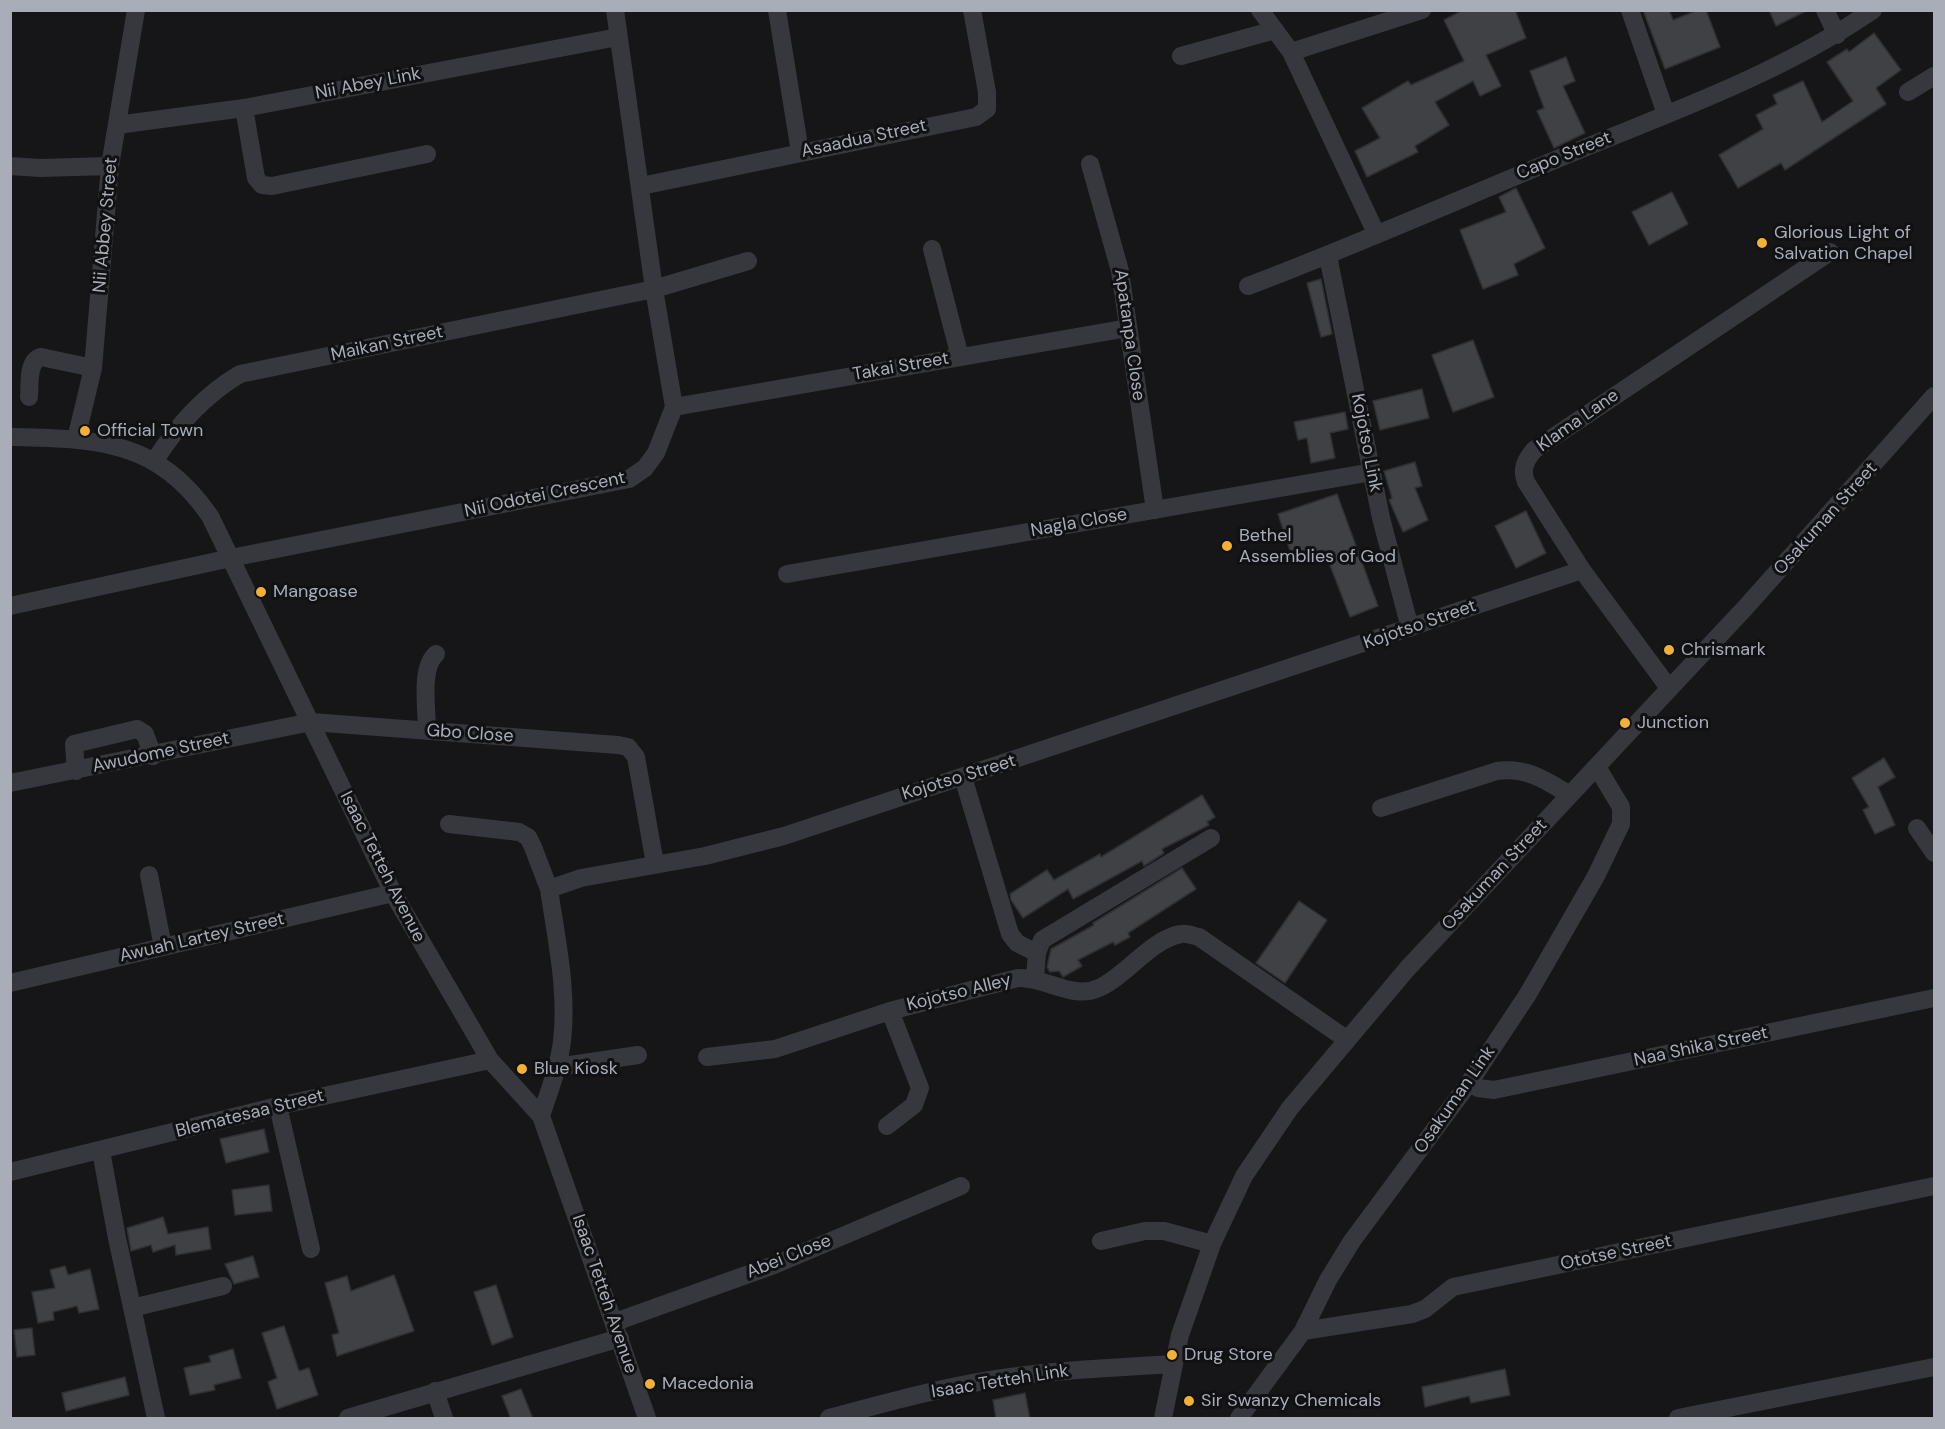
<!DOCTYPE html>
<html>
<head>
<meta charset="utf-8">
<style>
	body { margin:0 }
	#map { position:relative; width:1945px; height:1429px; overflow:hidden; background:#161618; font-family:"DM Sans",sans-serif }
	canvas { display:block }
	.frame { position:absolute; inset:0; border:12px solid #a8adb8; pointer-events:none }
</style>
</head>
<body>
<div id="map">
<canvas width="1945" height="1429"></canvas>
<div class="frame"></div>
</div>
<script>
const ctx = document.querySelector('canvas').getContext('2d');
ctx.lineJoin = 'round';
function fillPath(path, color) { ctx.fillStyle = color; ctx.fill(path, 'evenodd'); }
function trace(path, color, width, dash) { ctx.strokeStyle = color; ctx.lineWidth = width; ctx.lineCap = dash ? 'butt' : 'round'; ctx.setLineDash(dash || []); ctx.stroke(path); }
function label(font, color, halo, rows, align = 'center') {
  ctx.font = font + ' "DM Sans",sans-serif'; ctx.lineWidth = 6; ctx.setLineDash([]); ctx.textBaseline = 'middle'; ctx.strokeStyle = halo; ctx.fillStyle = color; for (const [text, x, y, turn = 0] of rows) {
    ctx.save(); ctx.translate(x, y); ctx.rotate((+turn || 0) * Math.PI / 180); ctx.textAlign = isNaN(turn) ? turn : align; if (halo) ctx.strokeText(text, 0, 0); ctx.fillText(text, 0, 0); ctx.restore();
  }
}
const building = new Path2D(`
	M1463,10H1515L1526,38L1486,55L1501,86L1480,96L1473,81L1435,102L1449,125L1415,146L1418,152L1367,177L1355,151L1380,138L1362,108L1408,81L1411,85L1464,61L1444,20Z
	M1643,10H1669L1673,20L1698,10H1706L1720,47L1665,69Z
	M1769,10H1808L1776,26Z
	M1874,33L1901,70L1876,88L1886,104L1785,170L1781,163L1738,188L1719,155L1763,129L1756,115L1777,104L1773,95L1803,81L1822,122L1853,101L1827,62L1847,49L1849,52Z
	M1566,57L1575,81L1563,86L1585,133L1554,148L1537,111L1544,108L1530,71Z
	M1516,188L1545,248L1514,264L1518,275L1483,289L1460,230L1506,212L1499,197Z
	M1672,192L1688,224L1649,245L1632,212Z
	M1321,279L1332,334L1321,337L1307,283Z
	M1473,340L1494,397L1453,412L1432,355Z
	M1422,389L1429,418L1380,430L1373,401Z
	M1345,412L1348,429L1330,433L1335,458L1311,463L1307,438L1298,440L1294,422Z
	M1415,462L1422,486L1415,488L1428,520L1403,532L1389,500L1392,498L1384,471Z
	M1337,494L1378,606L1350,617L1324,550L1293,560L1278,514Z
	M1526,511L1546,553L1516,568L1495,526Z
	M1884,758L1895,777L1878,787L1895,825L1875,834L1863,810L1869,807L1852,778Z
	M1202,795L1215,817L1207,822L1209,825L1162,849L1164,853L1144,866L1142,861L1073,899L1068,889L1023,918L1011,900L1010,894L1047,870L1054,880L1100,854L1101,857Z
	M1182,868L1196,889L1128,933L1130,937L1115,945L1113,942L1078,960L1082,966L1063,977L1059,971L1050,972L1047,967L1051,949L1094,925L1093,923Z
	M1299,901L1327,920L1285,983L1256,963Z
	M264,1129L269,1152L226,1163L220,1139Z
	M269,1185L272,1211L235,1215L232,1190Z
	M163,1217L168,1234L208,1227L211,1249L176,1255L175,1245L153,1252L151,1245L131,1251L127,1228Z
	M253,1256L259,1277L234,1284L225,1264Z
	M65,1266L68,1275L90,1269L99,1309L79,1313L77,1306L53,1312L54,1320L38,1323L32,1292L55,1288L50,1270Z
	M394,1275L414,1331L337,1356L332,1335L339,1333L325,1283L347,1276L351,1291Z
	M496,1285L513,1337L492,1345L474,1292Z
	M284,1326L299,1371L309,1368L318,1395L277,1409L268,1382L277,1378L262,1333Z
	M32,1328L35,1355L17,1357L14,1330Z
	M233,1349L241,1378L214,1385L215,1390L190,1395L184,1368L211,1362L209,1356Z
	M1505,1369L1510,1395L1471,1403L1469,1396L1425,1407L1422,1387Z
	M125,1377L129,1395L66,1411L62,1393Z
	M521,1389L533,1419H511L502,1396Z
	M1025,1393L1030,1419H996L993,1400Z`);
fillPath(building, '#404145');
trace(building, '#303034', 1.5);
trace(new Path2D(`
	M777,10L800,152
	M1260,10L1291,52L1376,233
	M1630,10L1666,114
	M1825,10L1837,35
	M1291,52L1422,10
	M1181,56L1275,30
	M1908,92L1934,76
	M244,108L256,178L262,185L272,186L427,154
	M117,125L244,108L618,37
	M1090,164L1120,271L1155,510
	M10,166L40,168L110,166
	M641,186L976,117L987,109V92L972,10
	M932,249L960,357
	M1328,256L1381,518L1410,628
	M1248,286C1357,245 1464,197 1572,153C1674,111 1781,73 1873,10
	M29,397C30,384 27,361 41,357L93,368
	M674,407L1128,328
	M10,437C96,439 157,439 210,516L393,893L490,1060L541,1116L647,1418
	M76,439L93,368L110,166L136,10
	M155,460C178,425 203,396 240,374L654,289L748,261
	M787,574L1372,472
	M10,606L231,558L629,479L645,468L656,453L674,407L654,289L615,10
	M1669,688L1582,570L1526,482C1521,469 1525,461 1534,450L1830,252
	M427,731C427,708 420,668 436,654
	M76,771L74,744L137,729L145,734L153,756
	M963,777L1010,934L1017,943L1037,953
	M10,783L311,722L618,745L628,747L636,757L655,864
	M1381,808L1497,771C1527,767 1545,780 1570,795
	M449,824L519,832L528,837L533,847L549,889
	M1917,828L1934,853
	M149,875L163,947
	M1035,978L1037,953L1042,940L1211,838
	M10,983L393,893
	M707,1057L775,1049L890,1011L1018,978C1046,977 1072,1000 1099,988C1126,976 1151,939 1181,934C1186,933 1194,936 1199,937L1346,1039
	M557,1067L638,1055
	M1469,1083L1478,1088L1494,1090L1934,998
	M278,1106L311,1249
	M541,1116C549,1091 559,1067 562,1041C568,990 556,938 549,889L581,878L705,856L784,836L1582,570
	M887,1126L914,1105L920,1088L890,1011
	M101,1151L117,1238L156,1418
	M10,1172L278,1106L490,1060
	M1101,1241L1145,1231H1164L1212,1244
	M132,1308L223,1286
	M615,1322L774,1265L961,1186
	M1303,1331L1412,1314L1425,1309L1453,1287L1934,1186
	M435,1391L444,1418
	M348,1418L620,1338
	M829,1418C882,1404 935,1389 990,1380C1050,1370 1112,1368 1173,1364
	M1163,1418L1180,1335L1212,1244L1244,1176L1290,1108L1407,969L1745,608L1934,396
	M1239,1418L1303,1331L1328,1280L1352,1241L1469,1083L1528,994L1596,876L1621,824V807L1597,767
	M1678,1418L1934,1367`), '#37383d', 18);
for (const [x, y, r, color] of [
	[1762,243,6,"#f2b134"],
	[85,431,6,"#f2b134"],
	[1227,546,6,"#f2b134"],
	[261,592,6,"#f2b134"],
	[1669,650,6,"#f2b134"],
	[1625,723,6,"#f2b134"],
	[522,1069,6,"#f2b134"],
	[1172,1355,6,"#f2b134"],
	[650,1384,6,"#f2b134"],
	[1189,1401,6,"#f2b134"]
]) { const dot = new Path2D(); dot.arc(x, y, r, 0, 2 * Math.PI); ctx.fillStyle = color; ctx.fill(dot); trace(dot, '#111113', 2); }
label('18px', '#a8adb8', '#111113', [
	["Nii Abey Link",368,84,-11],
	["Asaadua Street",864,139,-12],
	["Capo Street",1564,156,-22],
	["Nii Abbey Street",106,225,-85],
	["Apatanpa Close",1129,335,82],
	["Maikan Street",387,344,-12],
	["Takai Street",901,367,-10],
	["Klama Lane",1578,421,-35],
	["Kojotso Link",1366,443,79],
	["Nii Odotei Crescent",545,495,-12],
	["Osakuman Street",1826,519,-48],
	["Nagla Close",1079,523,-10],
	["Kojotso Street",1420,625,-19],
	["Gbo Close",470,734,4],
	["Awudome Street",161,753,-12],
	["Kojotso Street",959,778,-17],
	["Isaac Tetteh Avenue",382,867,63],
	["Osakuman Street",1495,875,-47],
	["Awuah Lartey Street",202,938,-13],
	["Kojotso Alley",959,993,-14],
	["Naa Shika Street",1701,1047,-12],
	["Osakuman Link",1455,1100,-55],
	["Blematesaa Street",250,1114,-14],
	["Ototse Street",1616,1253,-12],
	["Abei Close",789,1257,-22],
	["Isaac Tetteh Avenue",604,1294,71],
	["Isaac Tetteh Link",1000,1382,-9]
]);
label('18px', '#a8adb8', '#111113', [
	["Glorious Light of",1774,233],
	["Salvation Chapel",1774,254],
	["Official Town",97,431],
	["Bethel",1239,536],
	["Assemblies of God",1239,557],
	["Mangoase",273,592],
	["Chrismark",1681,650],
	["Junction",1637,723],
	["Blue Kiosk",534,1069],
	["Drug Store",1184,1355],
	["Macedonia",662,1384],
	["Sir Swanzy Chemicals",1201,1401]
], 'left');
</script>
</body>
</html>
